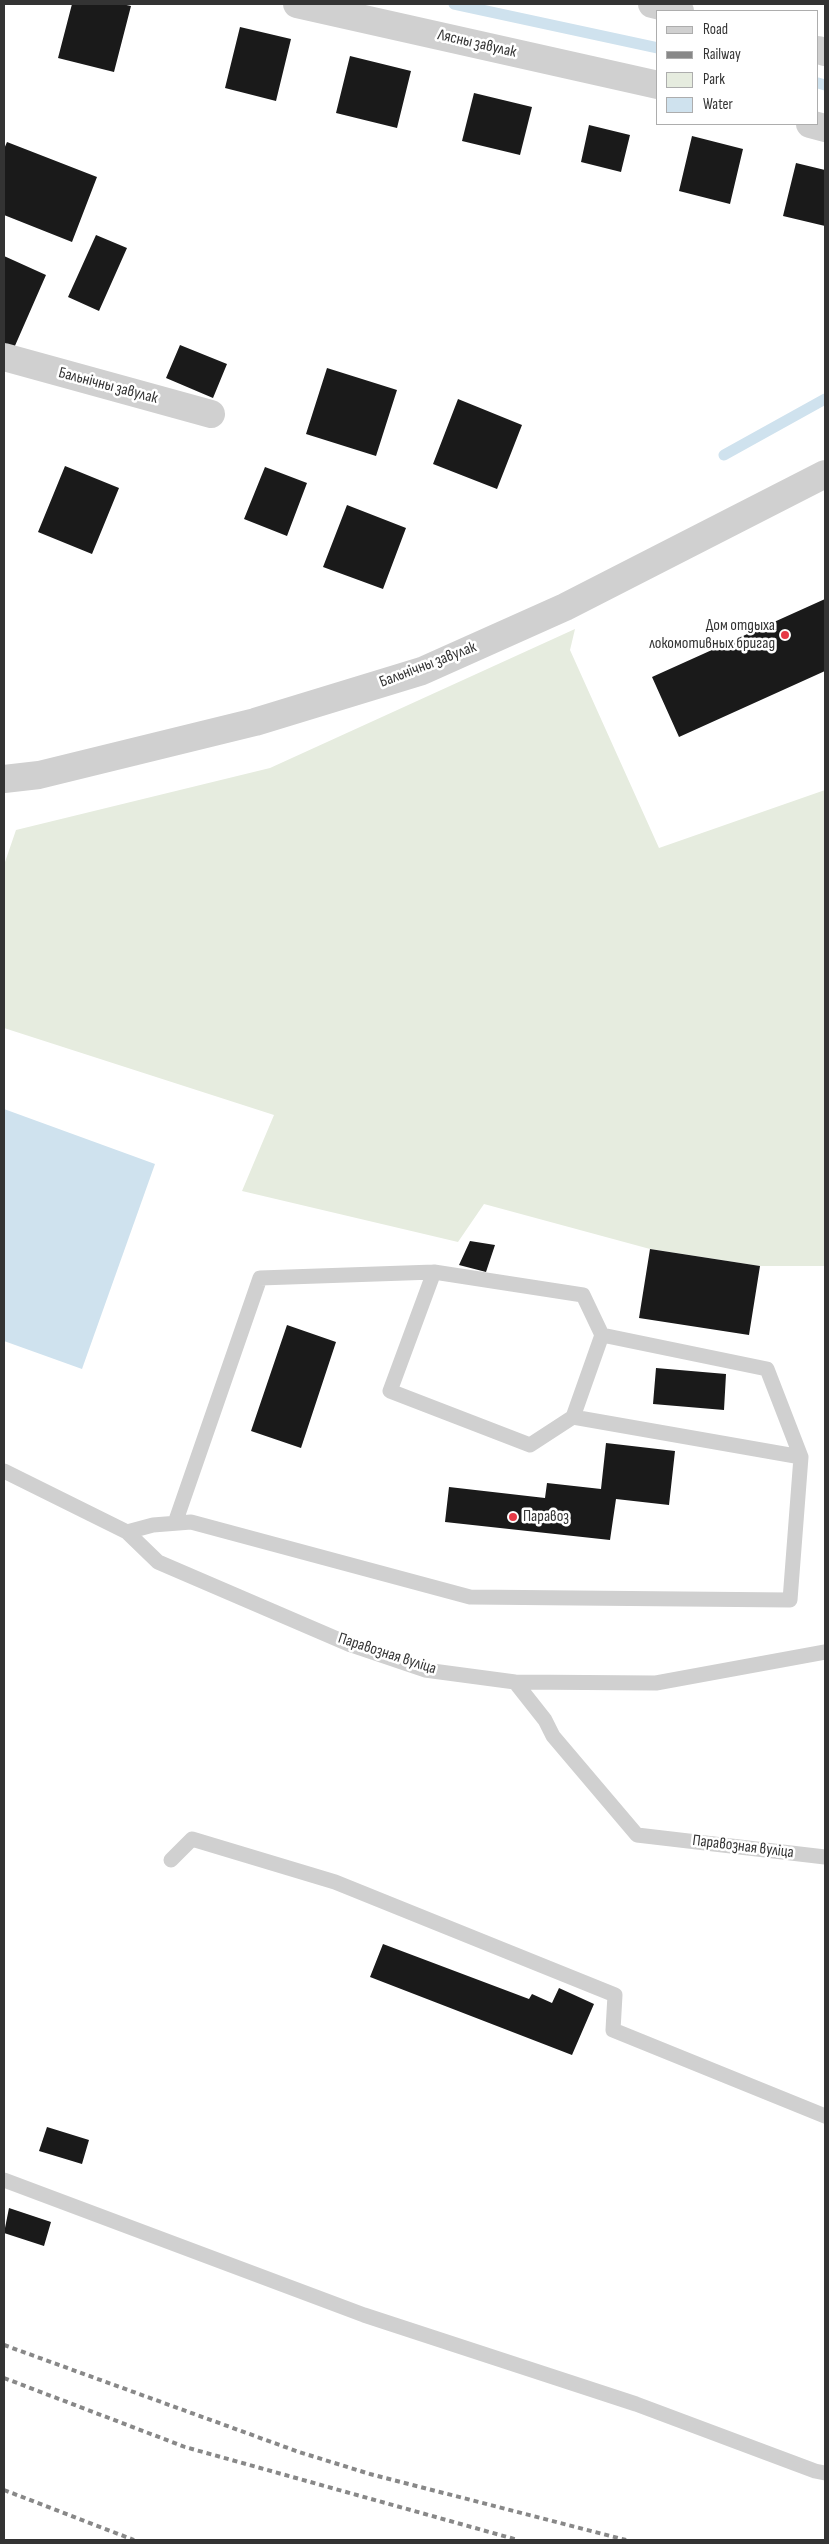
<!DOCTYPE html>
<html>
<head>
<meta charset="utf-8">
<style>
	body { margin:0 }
	#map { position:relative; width:829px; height:2544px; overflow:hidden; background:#fff; font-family:"Sofia Sans Condensed",sans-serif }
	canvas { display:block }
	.frame { position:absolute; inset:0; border:5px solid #333; pointer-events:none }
	.legend { position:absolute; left:656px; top:10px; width:162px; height:115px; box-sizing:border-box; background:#fff; border:1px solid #adadad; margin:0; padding:6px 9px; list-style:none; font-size:15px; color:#333 }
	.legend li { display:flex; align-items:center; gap:10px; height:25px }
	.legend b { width:25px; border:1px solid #adadad }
</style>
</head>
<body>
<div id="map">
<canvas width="829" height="2544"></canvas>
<div class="frame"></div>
<ul class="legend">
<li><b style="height:6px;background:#d0d0d0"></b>Road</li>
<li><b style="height:6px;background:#888"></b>Railway</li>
<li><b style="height:14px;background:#e6ecdf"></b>Park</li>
<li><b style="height:14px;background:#cfe2ee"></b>Water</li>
</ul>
</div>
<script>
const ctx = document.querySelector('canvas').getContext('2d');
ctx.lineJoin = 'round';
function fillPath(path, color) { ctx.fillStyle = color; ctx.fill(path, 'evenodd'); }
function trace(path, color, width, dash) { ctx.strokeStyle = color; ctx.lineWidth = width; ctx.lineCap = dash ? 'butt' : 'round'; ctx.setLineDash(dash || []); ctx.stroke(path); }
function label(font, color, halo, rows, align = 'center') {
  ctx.font = font + ' "Sofia Sans Condensed",sans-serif'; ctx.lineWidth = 5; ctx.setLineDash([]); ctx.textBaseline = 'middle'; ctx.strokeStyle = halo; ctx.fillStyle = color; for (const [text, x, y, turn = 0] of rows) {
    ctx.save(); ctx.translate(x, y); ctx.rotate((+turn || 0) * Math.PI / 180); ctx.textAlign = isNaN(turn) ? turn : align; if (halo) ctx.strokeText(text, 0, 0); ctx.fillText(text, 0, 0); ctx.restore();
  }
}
fillPath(new Path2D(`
	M575,629L570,650L659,848L825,790V1266H760L650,1249L484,1204L458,1242L242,1191L274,1115L4,1028V865L16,830L270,768Z`), '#e6ecdf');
fillPath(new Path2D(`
	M4,1109L155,1164L82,1369L4,1341Z`), '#cfe2ee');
trace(new Path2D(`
	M454,4L658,48
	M818,83L825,85
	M724,455L825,399`), '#cfe2ee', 11);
fillPath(new Path2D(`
	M72,4H122L131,6L114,72L58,58Z
	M240,27L291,39L276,101L225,88Z
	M350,56L411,71L397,128L336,113Z
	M474,93L532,107L520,155L462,141Z
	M589,125L630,135L621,172L581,162Z
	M692,136L743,149L730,204L679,191Z
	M7,142L97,177L72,242L4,215V149Z
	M796,163L825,170V226L783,216Z
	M96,235L127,248L99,311L68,297Z
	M4,256L46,275L14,348L4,343Z
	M180,345L227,364L213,398L166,378Z
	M327,368L397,390L376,456L306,434Z
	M458,399L522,425L497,489L433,464Z
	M65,466L119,488L92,554L38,532Z
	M265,467L307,483L287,536L244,519Z
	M347,505L406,528L383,589L323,567Z
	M825,599V671L679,737L652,677Z
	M470,1241L495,1245L486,1272L459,1265Z
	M650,1249L760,1266L749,1335L639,1318Z
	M287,1325L336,1342L301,1448L251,1431Z
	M656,1368L726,1374L724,1410L653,1404Z
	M606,1443L675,1451L669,1505L616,1499L610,1540L445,1522L449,1487L545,1498L547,1483L601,1489Z
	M383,1944L529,1999L532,1994L552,2003L559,1988L594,2004L572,2055L370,1977Z
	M47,2127L89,2140L82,2164L39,2151Z
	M9,2208L51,2222L44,2246L4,2233Z`), '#1a1a1a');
trace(new Path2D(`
	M573,1417L530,1445L390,1391L434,1272L583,1295L602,1335
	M4,1471L127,1532L158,1562L351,1645L425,1670L515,1682L545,1720L553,1736L637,1835L825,1857
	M175,1523L260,1278L434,1272
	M127,1532L153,1525L191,1522L470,1597L790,1600L801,1457L573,1417L602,1335L767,1369L801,1457
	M515,1682L656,1683L825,1652
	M171,1860L192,1839L335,1882L615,1995L613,2030L825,2116
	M4,2180L364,2315L636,2404L815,2471L825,2473`), '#d0d0d0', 15);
trace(new Path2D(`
	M297,4L658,85
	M652,4L680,11
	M818,50L825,52
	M810,124L825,128
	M4,357L211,414
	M4,779L39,775L255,722L422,671L565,607L825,474`), '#d0d0d0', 28);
trace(new Path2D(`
	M4,2345L299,2452L370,2474L626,2540
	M4,2378L185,2447L518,2540
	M4,2490L134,2540`), '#888', 4, [5, 4]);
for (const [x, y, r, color] of [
	[785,635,5,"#e63946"],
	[513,1517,5,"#e63946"]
]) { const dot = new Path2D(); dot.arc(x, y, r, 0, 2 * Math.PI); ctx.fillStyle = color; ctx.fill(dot); trace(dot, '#fff', 2); }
label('16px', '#333', '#fff', [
	["Лясны завулак",477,44,13],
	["Бальнічны завулак",108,386,15],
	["Бальнічны завулак",428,665,-21],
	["Паравозная вуліца",387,1654,18],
	["Паравозная вуліца",743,1847,7]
]);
label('16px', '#333', '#fff', [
	["Дом отдыха",775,626],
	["локомотивных бригад",775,644],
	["Паравоз",523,1517,"left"]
], 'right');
</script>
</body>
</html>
